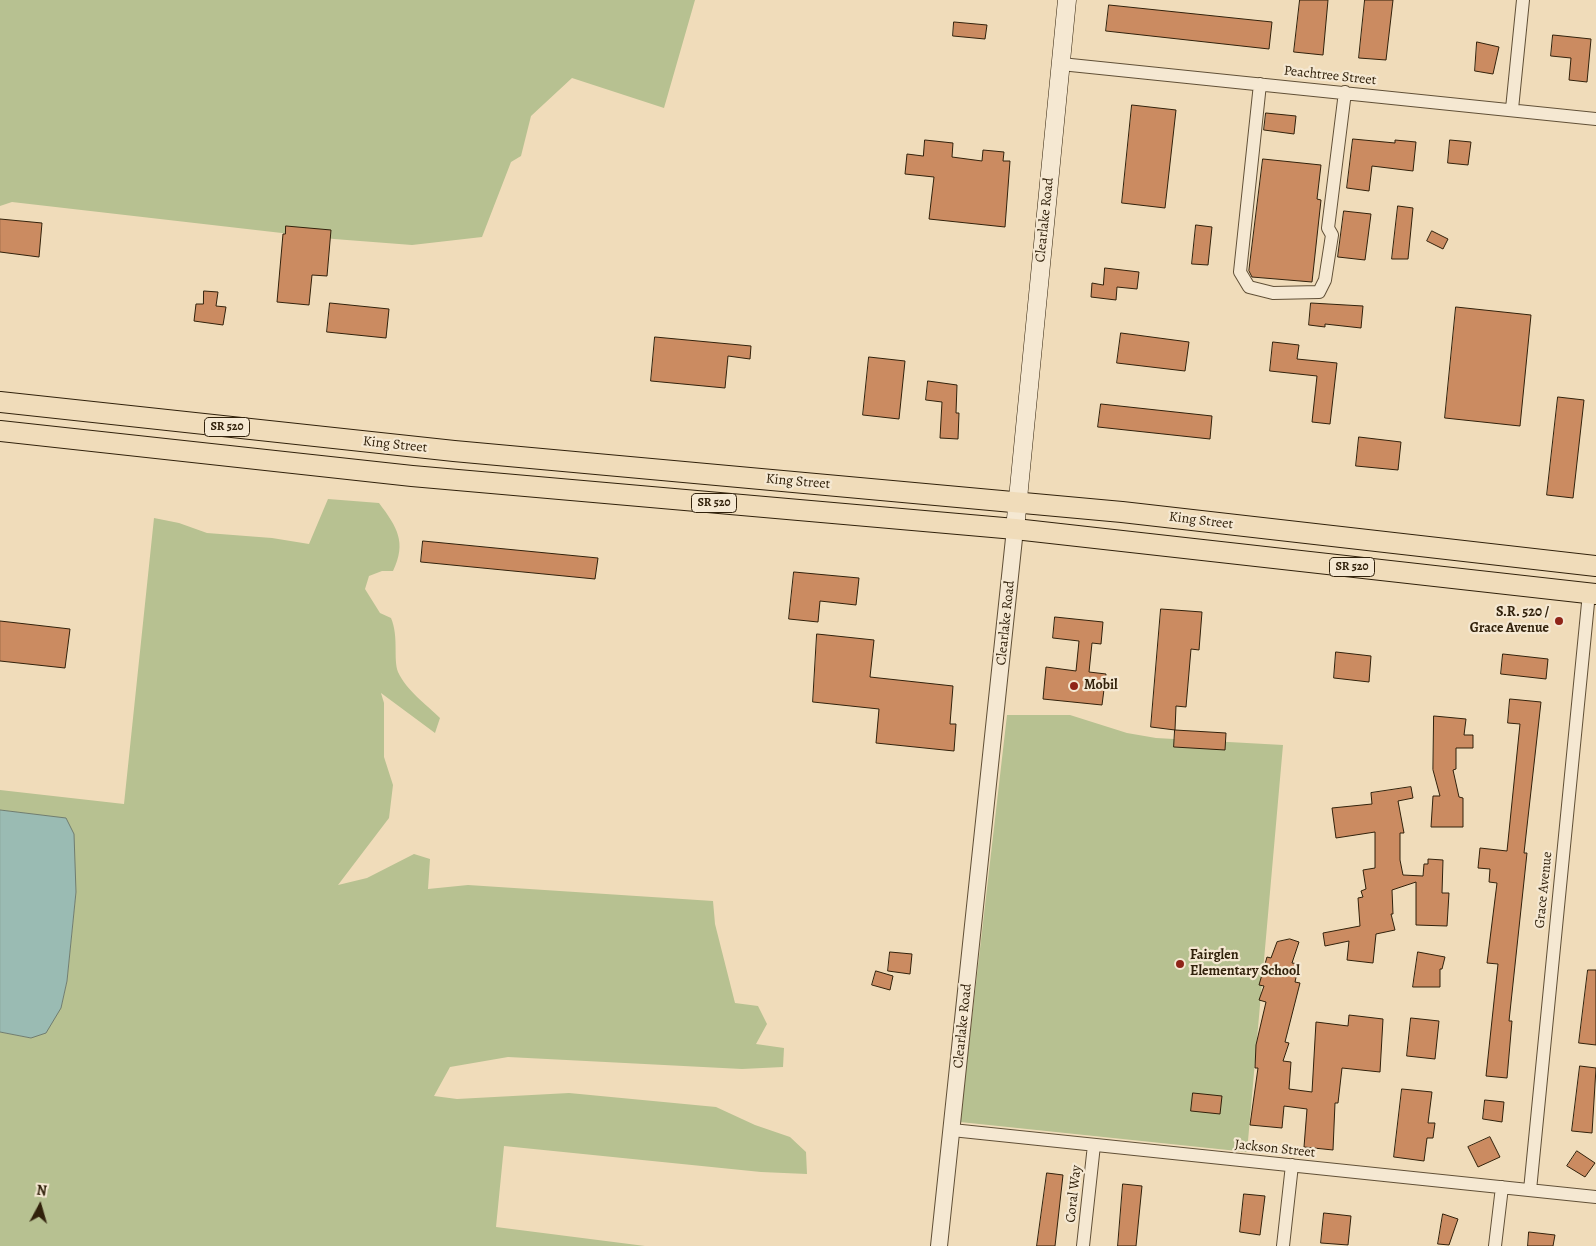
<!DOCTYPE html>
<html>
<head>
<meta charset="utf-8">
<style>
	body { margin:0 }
	#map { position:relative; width:1596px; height:1246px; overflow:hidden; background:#f0dcba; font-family:Alegreya,serif }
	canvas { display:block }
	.north { position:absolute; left:15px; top:1181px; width:50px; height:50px; -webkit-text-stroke:4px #f5e8d2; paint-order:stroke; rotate:6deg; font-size:14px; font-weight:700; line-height:20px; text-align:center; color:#31210b }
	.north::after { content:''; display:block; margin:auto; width:18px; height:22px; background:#31210b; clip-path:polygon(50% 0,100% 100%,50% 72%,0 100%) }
</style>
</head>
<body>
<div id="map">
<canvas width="1596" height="1246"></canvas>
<div class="north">N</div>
</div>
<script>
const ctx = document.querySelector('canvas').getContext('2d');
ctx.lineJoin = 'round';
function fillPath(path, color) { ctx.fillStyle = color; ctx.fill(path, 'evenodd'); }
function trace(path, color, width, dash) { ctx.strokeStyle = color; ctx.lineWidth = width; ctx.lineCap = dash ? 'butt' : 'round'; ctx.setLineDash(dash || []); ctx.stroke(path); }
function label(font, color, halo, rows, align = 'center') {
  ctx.font = font + ' Alegreya,serif'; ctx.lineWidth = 4.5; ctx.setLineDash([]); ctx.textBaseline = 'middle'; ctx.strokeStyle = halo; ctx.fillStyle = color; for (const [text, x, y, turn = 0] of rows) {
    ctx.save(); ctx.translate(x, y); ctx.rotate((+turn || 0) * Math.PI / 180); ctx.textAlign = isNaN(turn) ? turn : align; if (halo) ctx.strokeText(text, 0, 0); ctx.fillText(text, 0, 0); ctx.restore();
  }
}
fillPath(new Path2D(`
	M0,0H695L664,108L572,78L531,116L521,156L511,162L482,237L412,245L334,239L12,202L0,206Z
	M328,499L379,503C397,527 407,542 393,571H382L369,576L365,589L380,613L391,618C399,637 393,658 398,672C406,690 427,705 440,718L435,733L381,693L384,703V757L393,785L389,818L338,885L367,878L414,854L430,859L428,889L468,885L713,901L715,924L735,1003L758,1006L767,1024L756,1044L784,1048L783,1067L742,1069L508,1057L450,1067L434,1096L457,1099L569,1093L716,1107L755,1125L790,1137L806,1152L807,1174L761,1172L504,1146L496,1227L645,1246H0V1032L31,1038L61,1008L67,981L76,892L66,819L0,810V790L124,804L154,518L179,523L207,533L272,538L309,544Z
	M1007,715H1070L1127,733L1156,738L1283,745L1247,1152L960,1122Z`), '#b7c191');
const water = new Path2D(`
	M0,810L66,818L74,834L76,892L67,981L61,1008L46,1033L31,1038L0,1032Z`);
fillPath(water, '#9abbb3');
trace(water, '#707d70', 1);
const building = new Path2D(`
	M1300,0H1328L1323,55L1294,52Z
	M1365,0H1393L1386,60L1359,58Z
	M1109,5L1272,22L1269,49L1106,31Z
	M954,22L987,25L985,39L953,36Z
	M1553,35L1591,39L1587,82L1569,80L1571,58L1551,56Z
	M1477,42L1499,47L1493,74L1475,71Z
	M1132,105L1176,110L1165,208L1122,203Z
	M1266,113L1296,116L1294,134L1264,130Z
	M1353,139L1395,143V140L1416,142L1413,171L1372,166L1369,191L1347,188Z
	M925,140L953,143L952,157L982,161L983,150L1004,152L1003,161H1010L1005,227L929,219L934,177L905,174L907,154L923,156Z
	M1450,140L1471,142L1468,165L1448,163Z
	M1263,159L1321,165L1317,199L1321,200L1312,282L1252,277L1249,271Z
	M1398,206L1413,208L1408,259H1392Z
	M1344,211L1371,214L1365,260L1338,257Z
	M0,219L42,223L39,257L0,252Z
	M1196,225L1212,227L1208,265L1192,264Z
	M286,226L331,230L327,276L312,275L309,305L277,302L283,234H285Z
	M1432,231L1448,239L1443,249L1427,241Z
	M1105,268L1139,272L1137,289L1117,287L1116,300L1091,297L1092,283L1103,285Z
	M204,291L218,292L216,306L226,307L223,325L194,321L196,304H203Z
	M330,303L389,309L386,338L327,332Z
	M1311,303L1363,306L1361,328L1325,324V327L1309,325Z
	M1456,307L1531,315L1520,426L1445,418Z
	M1121,333L1189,342L1185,371L1117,363Z
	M655,337L751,346L750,359L728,356L725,388L651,381Z
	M1273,342L1299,345L1297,359L1337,363L1330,424L1312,422L1317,376L1270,371Z
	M869,357L905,361L899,419L863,415Z
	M928,381L957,385L956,413H959L958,439L940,438L942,402L926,400Z
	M1558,397L1584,400L1573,498L1547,495Z
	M1101,404L1212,416L1210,439L1098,427Z
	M1359,437L1401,442L1398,470L1356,466Z
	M423,541L598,558L595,579L421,562Z
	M794,572L859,578L856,605L820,601L818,622L789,619Z
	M1161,609L1202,612L1199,650L1191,649L1186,707L1176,706L1175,730L1151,727Z
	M1055,617L1103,622L1101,644L1092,643L1089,672L1106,674L1102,705L1043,699L1046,667L1076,671L1079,641L1053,638Z
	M0,621L70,629L65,668L0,661Z
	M817,634L874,640L870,677L953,686L950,724H956L954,751L876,743L879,709L813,702Z
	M1336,652L1371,656L1369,682L1334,678Z
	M1503,654L1548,659L1546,679L1501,674Z
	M1510,699L1541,702L1524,853H1527L1509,1021H1512L1507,1078L1486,1076L1498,964L1487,963L1497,883L1489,882L1490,869L1478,868L1480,848L1507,851L1520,724L1508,723Z
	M1434,716L1466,719L1464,735H1473V748H1456V769L1453,770L1459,797L1463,798V827H1431L1433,796H1440L1433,770Z
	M1175,730L1226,733L1225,750L1174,747Z
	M1411,787L1413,798L1398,801L1404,833H1400V860L1403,875L1423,876L1424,864H1428V859L1443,860L1442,893H1449L1447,926L1416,925V882L1392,890L1393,914H1391L1395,930L1376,934L1373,963L1347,960L1349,941L1325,946L1323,933L1360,926L1358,898L1363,897L1361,891L1366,889L1363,870L1375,868V832L1336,838L1332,808L1372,804L1371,793Z
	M1290,939L1299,942L1292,963L1299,964L1295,982L1300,983L1285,1042L1289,1043L1283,1061L1291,1062L1289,1089L1312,1092L1316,1022L1348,1026L1349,1015L1383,1019L1380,1072L1342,1068L1338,1103H1335L1333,1150L1304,1147L1307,1109L1284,1106L1282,1128L1250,1125L1258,1068H1255L1256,1045L1266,1002L1259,1000L1264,986L1259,985L1267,957L1271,958L1277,942Z
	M890,952L912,954L910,974L888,971Z
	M1418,952L1445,957L1442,969H1440V987H1413Z
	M1588,970H1596V1045L1579,1043Z
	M876,971L893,976L890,990L872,985Z
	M1411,1018L1439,1021L1435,1059L1407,1056Z
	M1580,1066L1596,1068L1592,1133L1572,1131Z
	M1402,1089L1432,1092L1428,1123H1435L1433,1138H1427L1424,1161L1394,1157Z
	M1193,1093L1222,1096L1220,1114L1191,1111Z
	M1485,1100L1504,1102L1502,1122L1483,1119Z
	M1490,1137L1500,1157L1478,1167L1468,1147Z
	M1577,1151L1595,1163L1585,1177L1567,1166Z
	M1047,1173L1063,1175L1055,1246H1037Z
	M1123,1184L1142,1186L1136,1246H1118Z
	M1244,1194L1265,1196L1260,1235L1240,1232Z
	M1324,1213L1351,1216L1348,1245L1321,1243Z
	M1443,1214L1458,1219L1449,1245L1438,1244Z
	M1529,1232L1555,1235L1553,1246H1528Z`);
fillPath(building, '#cb8b61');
trace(building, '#31210b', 1);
const minor = new Path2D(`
	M1061,64L1596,119
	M1260,84L1240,272L1249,287L1273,293L1319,292L1325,280L1332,235L1328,228L1345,92
	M1512,109L1523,0
	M952,1130L1596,1197
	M1530,1190L1589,593
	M1083,1246L1094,1145
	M1283,1246L1292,1165
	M1495,1246L1502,1187`);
const tertiary = new Path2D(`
	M939,1246L1015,529`);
const secondary = new Path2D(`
	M1015,529L1067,0`);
const primary = new Path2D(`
	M0,402L454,451L1122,512L1596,566
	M0,431L412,476L1015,529L1596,594`);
trace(minor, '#615037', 14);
trace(tertiary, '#615037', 18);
trace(secondary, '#31210b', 19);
trace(primary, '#31210b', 22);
trace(minor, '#f5e8d2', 12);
trace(tertiary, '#f5e8d2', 16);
trace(secondary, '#f5e8d2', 18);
trace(primary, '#f0dcba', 20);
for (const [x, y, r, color] of [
	[1559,621,5,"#8f2418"],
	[1074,686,5,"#8f2418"],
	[1180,964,5,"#8f2418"]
]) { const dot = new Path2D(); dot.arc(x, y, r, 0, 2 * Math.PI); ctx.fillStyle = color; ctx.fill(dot); trace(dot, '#f5e8d2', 2); }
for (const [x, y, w] of [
	[227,427,45],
	[714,503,45],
	[1352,567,45]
]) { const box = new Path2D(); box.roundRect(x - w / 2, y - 9.5, w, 19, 4); ctx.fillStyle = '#f5e8d2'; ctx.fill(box); trace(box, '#31210b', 1); }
label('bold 12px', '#31210b', null, [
	["SR 520",227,427],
	["SR 520",714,503],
	["SR 520",1352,567]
]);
label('14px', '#31210b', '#f5e8d2', [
	["Peachtree Street",1330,76,6],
	["Clearlake Road",1045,220,-84],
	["King Street",395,445,6],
	["King Street",798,482,5],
	["King Street",1201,521,7],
	["Clearlake Road",1006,623,-84],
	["Grace Avenue",1544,890,-84],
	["Clearlake Road",963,1026,-84],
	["Jackson Street",1275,1149,6],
	["Coral Way",1074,1194,-84]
]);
label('bold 14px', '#31210b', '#f5e8d2', [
	["S.R. 520 /",1549,613,"right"],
	["Grace Avenue",1549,629,"right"],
	["Mobil",1084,686],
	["Fairglen",1190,956],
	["Elementary School",1190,972]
], 'left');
</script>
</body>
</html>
